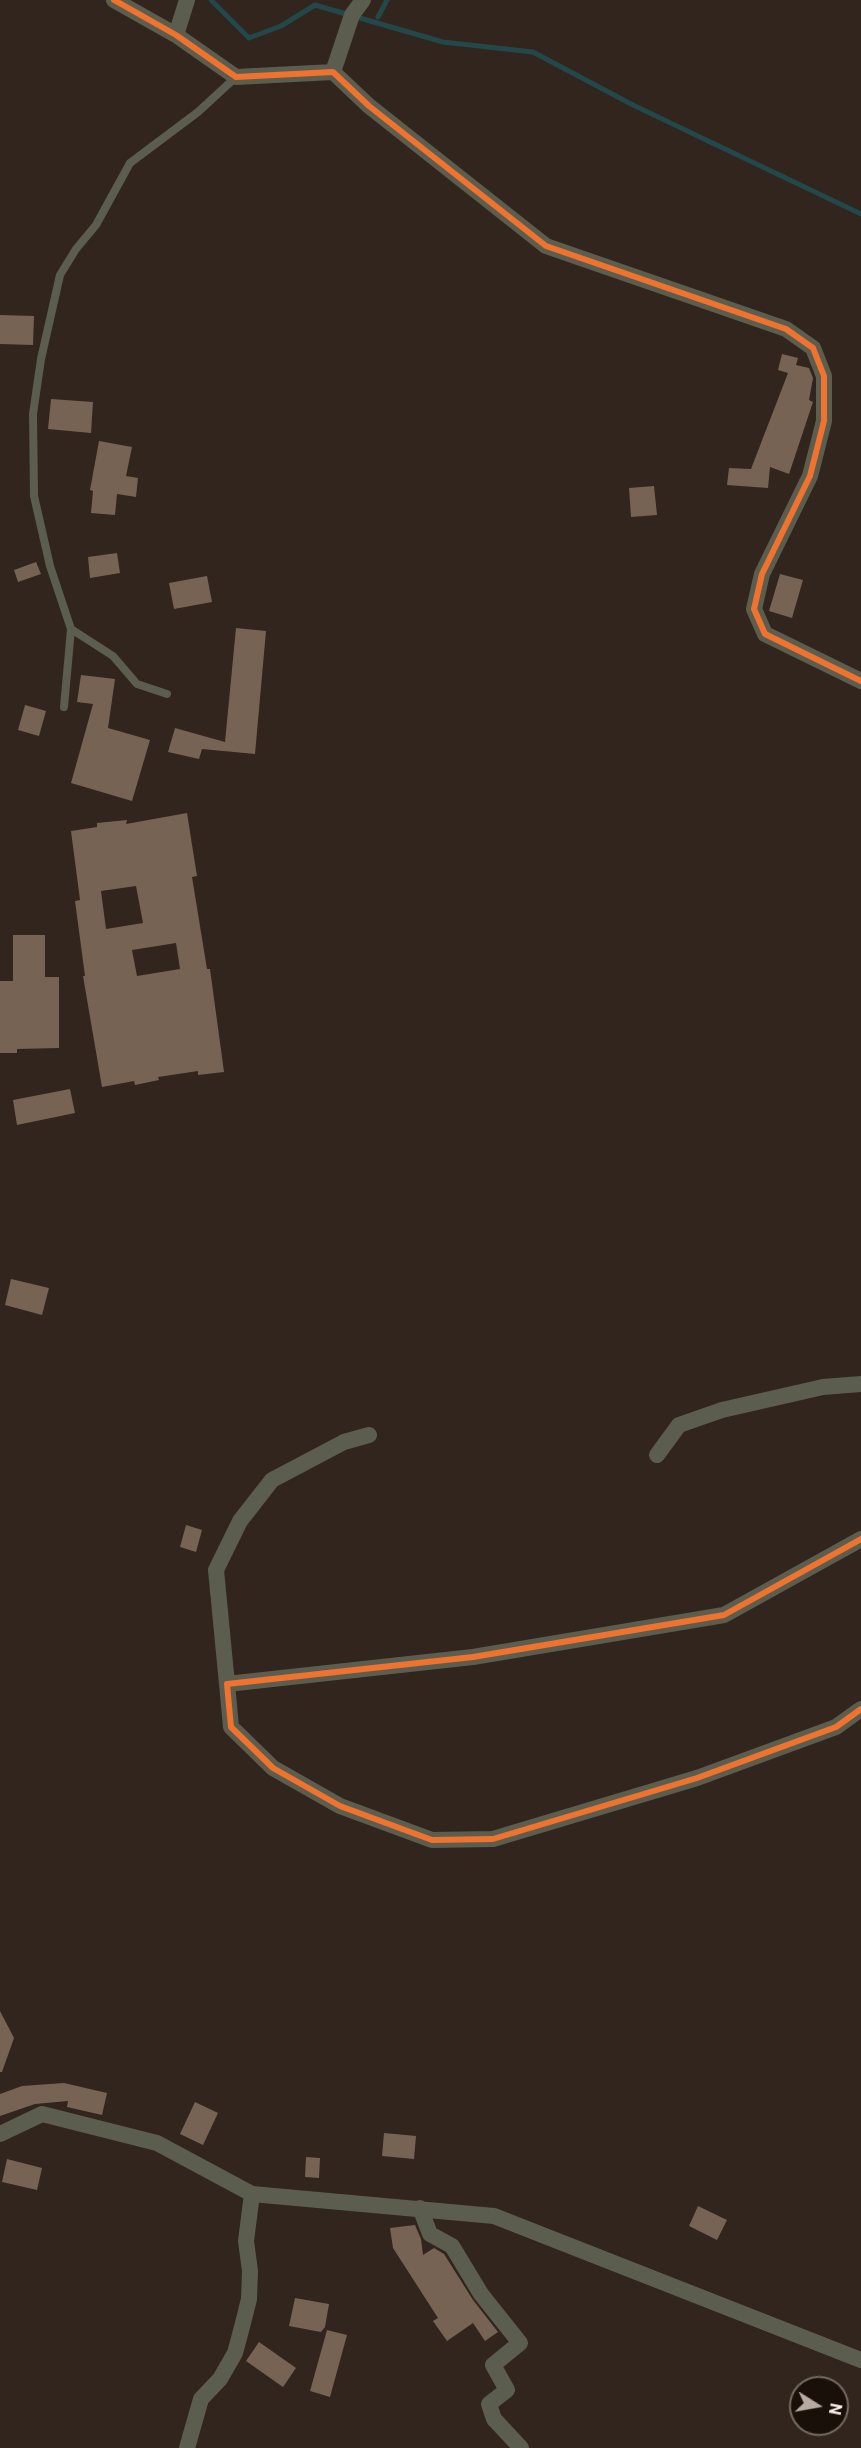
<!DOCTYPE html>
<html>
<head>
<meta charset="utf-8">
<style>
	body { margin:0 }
	#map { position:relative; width:861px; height:2448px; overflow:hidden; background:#31251d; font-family:Roboto,sans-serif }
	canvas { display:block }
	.north { position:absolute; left:789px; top:2376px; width:60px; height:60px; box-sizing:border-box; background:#191009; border:2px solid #756a63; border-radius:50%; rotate:101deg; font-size:16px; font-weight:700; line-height:24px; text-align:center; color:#fef2eb }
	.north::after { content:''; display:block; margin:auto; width:21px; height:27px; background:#b6aaa3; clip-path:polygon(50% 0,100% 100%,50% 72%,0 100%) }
</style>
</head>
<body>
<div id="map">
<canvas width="861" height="2448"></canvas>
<div class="north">N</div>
</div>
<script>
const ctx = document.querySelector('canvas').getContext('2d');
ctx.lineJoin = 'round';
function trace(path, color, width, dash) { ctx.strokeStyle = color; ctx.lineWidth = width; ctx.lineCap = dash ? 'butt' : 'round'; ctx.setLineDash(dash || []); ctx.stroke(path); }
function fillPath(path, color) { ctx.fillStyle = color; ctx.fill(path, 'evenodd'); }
trace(new Path2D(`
	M211,0L249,38L281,26L315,5L443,42L533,52L633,105L861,214
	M378,17L387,0`), '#22484a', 5);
fillPath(new Path2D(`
	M0,315L34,316L33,345L0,344Z
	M782,354L798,358L796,365L809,368L813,378L809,400L813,402L789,474L770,467L768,488L727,485L729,468L751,469L788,373L778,370Z
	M51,399L93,402L91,433L48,429Z
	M99,441L132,447L126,476L138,478L136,497L117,494L115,515L91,513L93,491L90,490Z
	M654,486L657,515L631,517L629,488Z
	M117,553L120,573L90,578L88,557Z
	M36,562L41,574L18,582L14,570Z
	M780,574L803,580L792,618L769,611Z
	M207,576L212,602L174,609L169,583Z
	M236,628L266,631L255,754L202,749L199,759L168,752L175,728L225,742Z
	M81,675L115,679L108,728L150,740L132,801L71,783L93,704L77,702Z
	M25,705L46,711L39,736L18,730Z
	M187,813L197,876L192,877L207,969H210L224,1072L198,1075V1071L158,1077L159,1080L135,1085L134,1081L102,1087L83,976H85L75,901L80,900L71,831L97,827V823L127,820L126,824ZM136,886L143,923L106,929L101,891ZM176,943L180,969L137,976L132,950Z
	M13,935H45V977H59V1048L17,1049V1053H0V981H13Z
	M70,1089L75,1113L17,1125L13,1100Z
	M11,1279L49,1288L42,1315L5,1305Z
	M186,1525L202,1530L196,1552L180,1547Z
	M0,2011L14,2038L2,2072H0Z
	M64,2083L107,2093L102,2115L67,2107L68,2101L35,2104L0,2116V2094L22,2086Z
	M195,2102L218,2113L203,2145L180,2134Z
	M384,2133L416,2136L414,2159L382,2156Z
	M306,2157L320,2158L319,2178L305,2177Z
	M7,2159L42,2168L37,2190L2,2182Z
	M698,2206L727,2220L717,2240L689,2226Z
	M415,2225L421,2239L423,2255L434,2248L444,2254L473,2300L498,2332L485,2341L473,2323L447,2341L433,2321L438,2318L393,2248L390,2228Z
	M295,2298L329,2304L325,2327L321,2332L289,2326Z
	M327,2330L347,2335L330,2397L310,2391Z
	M259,2342L296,2368L283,2387L246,2361Z`), '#776353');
trace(new Path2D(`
	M71,629L113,656L137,684L167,694
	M64,707L71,629L50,566L34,496L33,414L41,359L60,275L76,249L96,225L130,163L198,112L236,77`), '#5b5e4e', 8);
trace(new Path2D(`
	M114,0L176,35L236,77L333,72L369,106L546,246L786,329L813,348L824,376V421L810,476L762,574L754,609L765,634L861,681
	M176,35L187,0
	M333,72L352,15L363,0
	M657,1455L679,1425L722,1410L823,1387L861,1384
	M861,1539L724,1615L473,1657L227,1684L231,1727L273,1768L340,1806L432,1840L493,1839L697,1778L836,1727L861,1709
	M227,1684L216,1570L240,1521L272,1480L344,1442L369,1435
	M0,2134L42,2114L157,2143L252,2194L494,2216L861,2360
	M420,2208L430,2234L452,2246L481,2294L520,2343L493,2365L507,2390L489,2404L494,2419L521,2448
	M187,2448L201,2399L220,2379L235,2353L242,2327L249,2299L250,2271L246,2241L252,2194`), '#5b5e4e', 16);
trace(new Path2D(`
	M114,0L176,35L236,77L333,72L369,106L546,246L786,329L813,348L824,376V421L810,476L762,574L754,609L765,634L861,681
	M861,1539L724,1615L473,1657L227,1684L231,1727L273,1768L340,1806L432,1840L493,1839L697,1778L836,1727L861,1709`), '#ef722f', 6);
</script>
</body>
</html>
